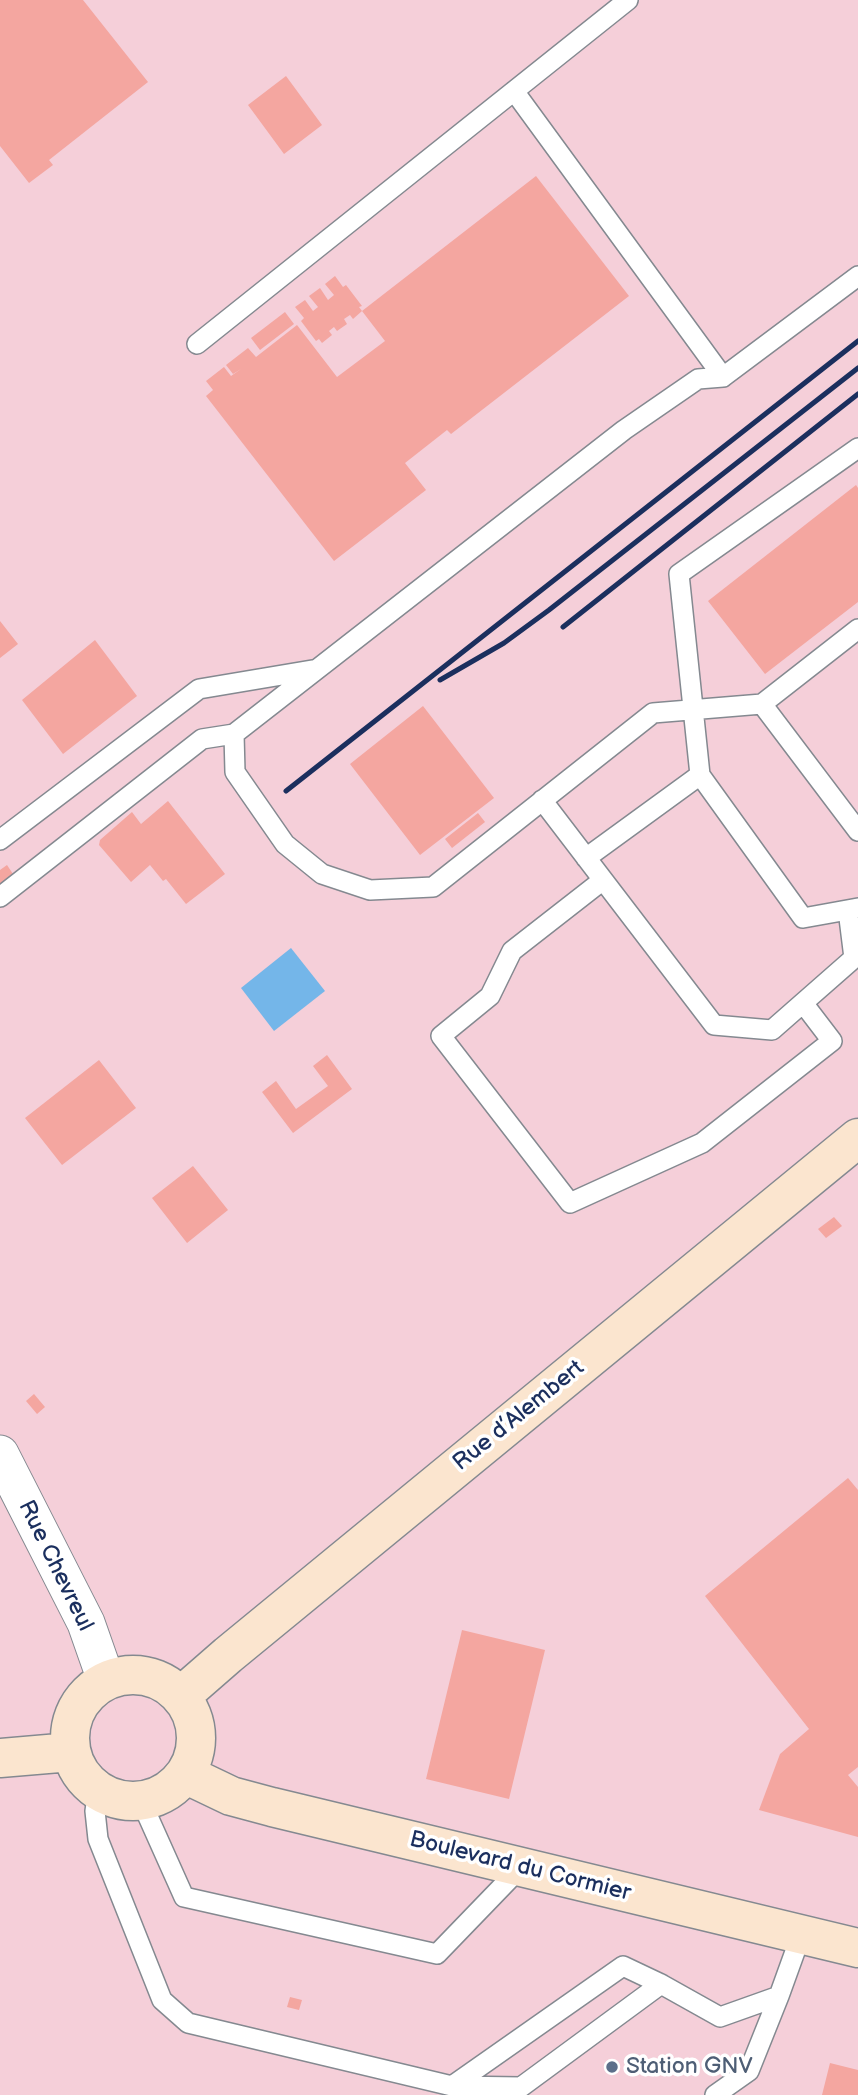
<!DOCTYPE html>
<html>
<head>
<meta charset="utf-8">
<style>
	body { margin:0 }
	canvas { display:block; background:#ede3c3 }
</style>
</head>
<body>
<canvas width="858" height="2095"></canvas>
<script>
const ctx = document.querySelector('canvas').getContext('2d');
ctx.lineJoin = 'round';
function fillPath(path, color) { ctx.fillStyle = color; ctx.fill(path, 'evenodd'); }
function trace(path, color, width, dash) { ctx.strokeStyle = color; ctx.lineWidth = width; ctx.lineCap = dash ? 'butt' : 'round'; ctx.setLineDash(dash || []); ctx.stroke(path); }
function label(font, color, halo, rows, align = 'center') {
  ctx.font = font + ' "Balsamiq Sans",sans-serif'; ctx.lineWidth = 7; ctx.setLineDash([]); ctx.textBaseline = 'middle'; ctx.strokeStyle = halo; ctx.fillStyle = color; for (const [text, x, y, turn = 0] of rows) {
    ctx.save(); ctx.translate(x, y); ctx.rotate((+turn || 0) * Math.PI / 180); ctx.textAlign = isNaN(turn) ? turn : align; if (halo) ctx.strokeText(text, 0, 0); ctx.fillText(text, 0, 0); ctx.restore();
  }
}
fillPath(new Path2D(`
	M0,0H858V2095H0Z`), '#f5cfd9');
fillPath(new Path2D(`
	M291,948L325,991L274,1031L241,988Z`), '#74b6e9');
fillPath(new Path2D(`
	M0,0H83L148,82L49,160L53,165L29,183L0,146Z
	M286,76L322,125L284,154L248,105Z
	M536,176L629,296L451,434L447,430L405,463L426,490L334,561L206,396L213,390L206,381L224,367L231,376L241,369L233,374L226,365L248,348L256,357L297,325L337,377L385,341L362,311L353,319L350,315L344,319L347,324L337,331L334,327L329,331L332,335L322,343L319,339L316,341L301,321L304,318L295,307L305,300L313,311L318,307L309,296L320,288L328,300L334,295L325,284L335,276L343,287L346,285L362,306L359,307L362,311Z
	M285,312L294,324L260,350L251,338Z
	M856,485L858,488V602L765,674L708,601Z
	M0,621L18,644L0,658Z
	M95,640L137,696L63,754L22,700Z
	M423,706L494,798L420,855L350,764Z
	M168,801L225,874L186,904L166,879L163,881L150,865L131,882L99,845L100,840L132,812L141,824Z
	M478,813L485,822L452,848L445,839Z
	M7,865L13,874L0,884V870Z
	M327,1055L352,1089L293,1133L262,1092L276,1081L296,1109L328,1086L313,1066Z
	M99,1060L136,1108L62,1165L25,1118Z
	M193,1166L228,1210L187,1243L152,1198Z
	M834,1217L842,1226L826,1238L818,1229Z
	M34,1394L45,1407L37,1414L26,1401Z
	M848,1478L858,1490V1767L848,1775L858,1787V1837L759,1810L780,1754L809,1729L705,1596Z
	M462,1630L545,1650L509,1799L426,1779Z
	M290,1997L302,2000L299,2010L287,2007Z
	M830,2063L858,2070V2095H822Z`), '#f4a6a0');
const lane = new Path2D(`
	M514,91L723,377L858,276
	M197,344L628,0
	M723,377L698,379L624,430L234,734L235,772L285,844L322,874L370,890L433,887L653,713L762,704L858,831
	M858,448L679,574L700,775L803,918L858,908
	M762,704L858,629
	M542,800L714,1025L772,1030L854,958L848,910
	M0,840L199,689L312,670
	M586,858L700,775
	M603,880L512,951L490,996L441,1036L570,1203L702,1143L832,1041L803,1003
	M0,897L202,739L234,734
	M98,1790L95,1811L98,1839L162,2000L188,2023L452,2086L521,2087L661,1984L720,2017L779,1996L801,1935
	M141,1801L184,1897L437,1954L521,1867
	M452,2086L623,1966L661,1984
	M715,2095L749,2071L779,1996`);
const street = new Path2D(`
	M0,1454L86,1623L106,1680`);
const secondary = new Path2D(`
	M70 1738a63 63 0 1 1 126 0a63 63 0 1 1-126 0Z
	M181,1696L228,1655L858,1138
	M0,1758L71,1752
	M185,1774L231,1796L272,1807L858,1948`);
trace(lane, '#848990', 22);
trace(street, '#848990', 39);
trace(secondary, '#848990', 41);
trace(lane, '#fff', 19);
trace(street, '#fff', 37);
trace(secondary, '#fbe5cf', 38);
trace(new Path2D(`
	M563,627L858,394
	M440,680L504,643L549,610L858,368
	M286,791L858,341`), '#1b2f5e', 5);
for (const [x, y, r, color] of [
	[612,2067,7,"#5c6f8a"]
]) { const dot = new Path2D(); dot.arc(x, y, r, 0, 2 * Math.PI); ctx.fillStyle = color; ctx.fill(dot); trace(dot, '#fff', 2.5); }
label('23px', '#1b2f5e', '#fff', [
	["Rue d’Alembert",519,1416,-39],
	["Rue Chevreul",55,1566,64],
	["Boulevard du Cormier",520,1867,14]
]);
label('23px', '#4e5e75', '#fff', [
	["Station GNV",626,2067]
], 'left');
</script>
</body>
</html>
